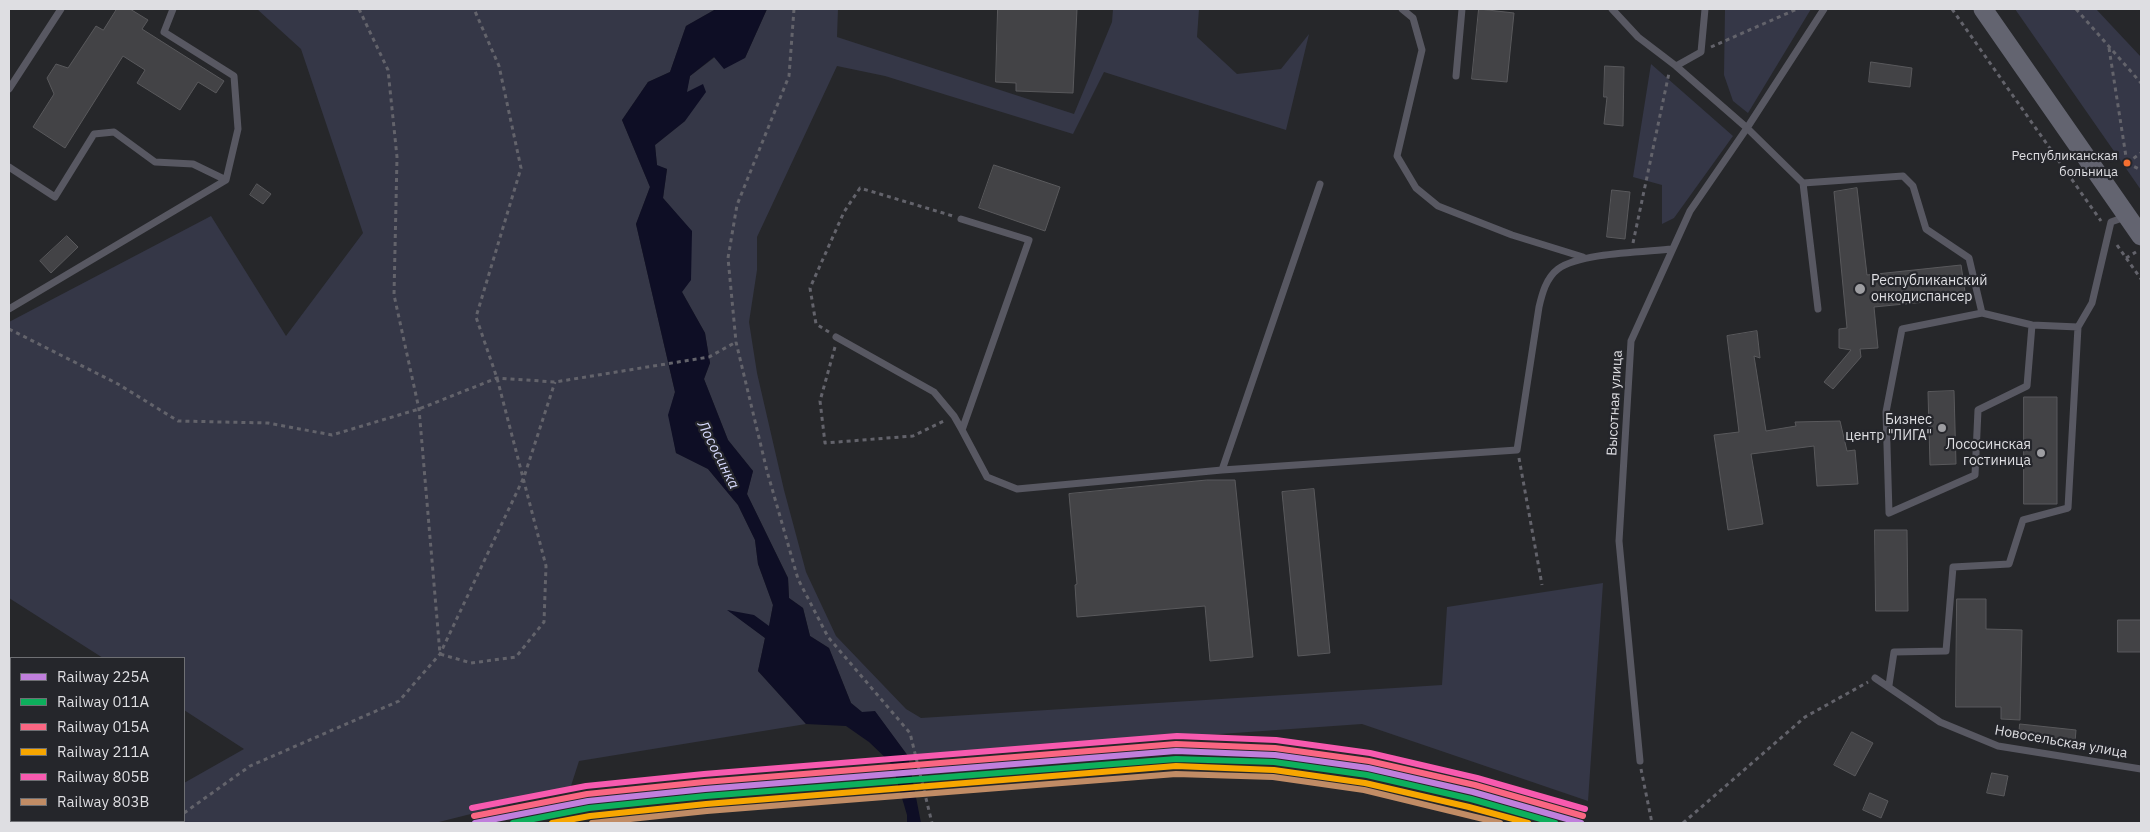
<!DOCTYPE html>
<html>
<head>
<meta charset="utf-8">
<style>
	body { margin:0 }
	#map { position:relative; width:2150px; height:832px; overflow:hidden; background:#26272a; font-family:"IBM Plex Sans",sans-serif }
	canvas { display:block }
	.frame { position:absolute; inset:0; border:10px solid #dedee2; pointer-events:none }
	.legend { position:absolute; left:10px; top:657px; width:175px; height:165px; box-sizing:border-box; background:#25262b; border:1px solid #6f7074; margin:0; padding:6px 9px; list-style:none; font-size:15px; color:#dedee2 }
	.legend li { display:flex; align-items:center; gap:10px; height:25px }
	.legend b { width:25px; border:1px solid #6f7074 }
</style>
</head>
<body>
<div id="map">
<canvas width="2150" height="832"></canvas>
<div class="frame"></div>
<ul class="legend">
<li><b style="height:6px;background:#c07fdc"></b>Railway 225А</li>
<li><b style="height:6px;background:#0daf5c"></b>Railway 011А</li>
<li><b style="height:6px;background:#fa6682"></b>Railway 015А</li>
<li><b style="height:6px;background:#f7a600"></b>Railway 211А</li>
<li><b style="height:6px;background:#f75aaf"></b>Railway 805В</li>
<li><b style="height:6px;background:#c18c65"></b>Railway 803В</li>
</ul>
</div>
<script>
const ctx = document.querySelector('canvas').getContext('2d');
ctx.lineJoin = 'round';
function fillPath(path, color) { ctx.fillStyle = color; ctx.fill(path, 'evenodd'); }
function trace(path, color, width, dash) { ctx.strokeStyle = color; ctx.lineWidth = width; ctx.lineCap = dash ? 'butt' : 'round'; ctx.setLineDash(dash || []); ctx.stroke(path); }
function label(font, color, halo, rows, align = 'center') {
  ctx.font = font + ' "IBM Plex Sans",sans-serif'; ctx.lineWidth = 4.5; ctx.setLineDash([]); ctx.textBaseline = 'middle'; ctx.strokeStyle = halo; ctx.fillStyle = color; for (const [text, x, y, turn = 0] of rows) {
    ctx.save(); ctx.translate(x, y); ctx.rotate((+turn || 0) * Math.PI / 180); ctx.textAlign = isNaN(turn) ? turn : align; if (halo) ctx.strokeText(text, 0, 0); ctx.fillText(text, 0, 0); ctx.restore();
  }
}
fillPath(new Path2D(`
	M257,9H716L686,26L670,72L648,82L622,120L650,187L636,224L675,392L669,415L676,453L708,469L738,505L755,540L758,564L773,605L769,627L728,610L765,638L758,671L806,724L579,761L570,789L435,823H114L118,821H184V783L244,749L184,710V658H103L9,598V322L211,216L286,336L363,233L301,49Z
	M767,9H838L837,37L1074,114L1112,22L1113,9H1199L1197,37L1237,74L1281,69L1309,34L1286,130L1104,72L1073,134L885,76L837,66L757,237V270L749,322L757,373L784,490L806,572L836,636L906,709L921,718L1442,685L1447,607L1603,583L1588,801L1362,724L908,756L875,712H862L851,703L829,648L810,636L803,608L789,598L788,578L747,494L753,471L728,440L704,379L710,363L705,333L682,292L692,232L663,198L667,169L657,166L655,145L685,121L686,92L690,76L715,57L745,58Z
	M1725,9H1811L1748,113L1733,101L1724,75Z
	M2015,9H2096L2141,57V190Z
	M1651,64L1733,136L1674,218L1662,224V185L1633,177Z`), '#353747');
fillPath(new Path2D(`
	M716,9H767L745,58L724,69L714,57L690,76L687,92L703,84L706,92L685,121L655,145L657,165L667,169L663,198L692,231L691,280L682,292L705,333L710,363L704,379L728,440L753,471L747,494L788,578L789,598L803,608L810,636L829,648L851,703L862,712L875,711L908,756L921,823H907V815L892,764L869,742L846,726L806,724L758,671L765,638L727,610L754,615L769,626L773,605L758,564L755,540L738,505L708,469L676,453L668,415L675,392L636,224L650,187L622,120L648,82L670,72L686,26Z`), '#0e0e25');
const building = new Path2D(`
	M117,9H130L148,20L142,29L224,81L216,93L198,82L180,110L137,83L145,70L123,56L65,148L33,127L54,94L47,78L56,64L68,68L96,26L103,30Z
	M998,9H1077L1073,93L1016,91V83L996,82Z
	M1479,9L1514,13L1507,82L1472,79Z
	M1871,62L1912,68L1910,87L1869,82Z
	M1605,66L1624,67L1623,126L1604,124L1607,97H1604Z
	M994,165L1060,187L1045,231L979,208Z
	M257,184L271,194L263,204L250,195Z
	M1857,188L1867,275L1961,265L1966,298L1874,307L1878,348L1860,349L1861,357L1833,389L1824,382L1851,350L1839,348V329L1847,328L1834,192Z
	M1612,190L1630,192L1625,239L1607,237Z
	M67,236L78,247L51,273L40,261Z
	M1757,331L1760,358L1754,356L1766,431L1796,426L1795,422L1840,421L1847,451L1855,450L1858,484L1817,486L1814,446L1751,454L1763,524L1728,530L1714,435L1739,432L1727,336Z
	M1954,391L1956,464L1930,465L1928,392Z
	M2024,397H2057V504H2024Z
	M1207,480H1235L1253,657L1210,661L1205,606L1077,617L1075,585L1077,584L1069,494Z
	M1314,489L1330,653L1298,656L1282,492Z
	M1875,530H1907L1908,611H1876Z
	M1957,599H1986V629L2022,630L2020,720L2001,719V707H1956Z
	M2118,620H2141V652H2118Z
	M2020,724L2076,730L2075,742L2019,736Z
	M1852,732L1873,743L1855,776L1834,765Z
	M1992,773L2008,776L2004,796L1987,793Z
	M1870,793L1888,801L1881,818L1863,810Z`);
fillPath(building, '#434346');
trace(building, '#59595c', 1);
trace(new Path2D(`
	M359,9L388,70L397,157L394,295L419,409L440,654L471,663L516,657L544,622L546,566L497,378L476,317L521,168L499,66L474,9
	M794,9L789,76L737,205L728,258L736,342L767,471L798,579L828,637L910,733L932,823
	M1952,9L2101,221
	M2076,9L2141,83
	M1711,47L1797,9
	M2109,48L2127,163
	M2127,163L2141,153
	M2127,163L2141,170
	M1633,243L1669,73
	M2117,245L2141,279
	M2126,258L2136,252
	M9,329L118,384L178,421L268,423L332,435L419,409L497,378L555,382L709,357L736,342
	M829,332L816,324L810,288L844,212L860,188L953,216
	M835,347L820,401L825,443L913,436L944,421
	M1519,458L1542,585
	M1641,769L1652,823
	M184,813L250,766L399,701L440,654L524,477L555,382
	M165,823L169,821
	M1683,823L1805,717L1868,682`), '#63636b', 3, [4, 4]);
trace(new Path2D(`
	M1402,9L1413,18L1422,50L1397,156L1416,188L1438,206L1512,235L1583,257
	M1612,9L1638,37L1676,66L1747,128L1803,183L1818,309
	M1676,66L1701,52L1705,9
	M1456,76L1462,9
	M9,89L61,9
	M9,167L55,197L94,134L114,132L155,162L193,164L226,180
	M1803,183L1903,176L1913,186L1926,229L1969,258L1982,313
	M961,219L1029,240L962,430L987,477L1017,489L1222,470L1517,450L1539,307C1542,294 1546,278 1558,269C1579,253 1642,252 1672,249
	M9,309L226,180L238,129L234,76L164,32L173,9
	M2032,325L2027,386L1978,410L1975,475L1889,513L1886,412L1902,329L1982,313L2032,325L2078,327
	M836,337L934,392L954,416L962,430
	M1222,470L1320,184
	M1875,678L1940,722L1998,746L2141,769
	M1889,685L1894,652L1946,651L1953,567L2009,564L2023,520L2068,508L2078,327L2092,303L2111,222L2125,217
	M9,690L11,692
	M1640,761L1619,541L1631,341L1690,211L1747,128L1824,9
	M9,775L11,777`), '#585862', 7);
trace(new Path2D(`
	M1983,9L2141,236`), '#636470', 19);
trace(new Path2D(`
	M475,823L588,801L705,789L1176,751L1275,755L1368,768L1473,792L1581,823`), '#c07fdc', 6);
trace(new Path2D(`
	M513,823L589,808L706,796L1176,759L1274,762L1367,775L1471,799L1555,823`), '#0daf5c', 6);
trace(new Path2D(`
	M474,816L587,794L704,782L1176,744L1275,748L1369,761L1475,785L1583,816`), '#fa6682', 6);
trace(new Path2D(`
	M552,823L590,816L706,804L1176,766L1274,770L1365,783L1469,807L1528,823`), '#f7a600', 6);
trace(new Path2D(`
	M472,808L586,786L704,774L1177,736L1276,740L1370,753L1477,778L1585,809`), '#f75aaf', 6);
trace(new Path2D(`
	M592,823L707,811L1176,774L1273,777L1364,790L1500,823`), '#c18c65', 6);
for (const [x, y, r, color] of [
	[2127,163,4.5,"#f46f30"],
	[1860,289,6,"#9e9ea2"],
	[1942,428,5,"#9e9ea2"],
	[2041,453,5,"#9e9ea2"]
]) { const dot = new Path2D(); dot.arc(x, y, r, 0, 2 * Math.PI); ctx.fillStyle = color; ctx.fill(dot); trace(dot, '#25262b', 2); }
label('13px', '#dedee2', '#25262b', [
	["Республиканская",2118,156],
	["больница",2118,172]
], 'right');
label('14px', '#dedee2', '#25262b', [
	["Республиканский",1871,281,"left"],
	["онкодиспансер",1871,297,"left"],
	["Бизнес",1932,420],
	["центр \"ЛИГА\"",1932,436],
	["Лососинская",2031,445],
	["гостиница",2031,461]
], 'right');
label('14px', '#dedee2', '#25262b', [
	["Высотная улица",1615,403,-87],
	["Новосельская улица",2061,742,10]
]);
label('italic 15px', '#d6d9fc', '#25262b', [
	["Лососинка",718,455,63]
]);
</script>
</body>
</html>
